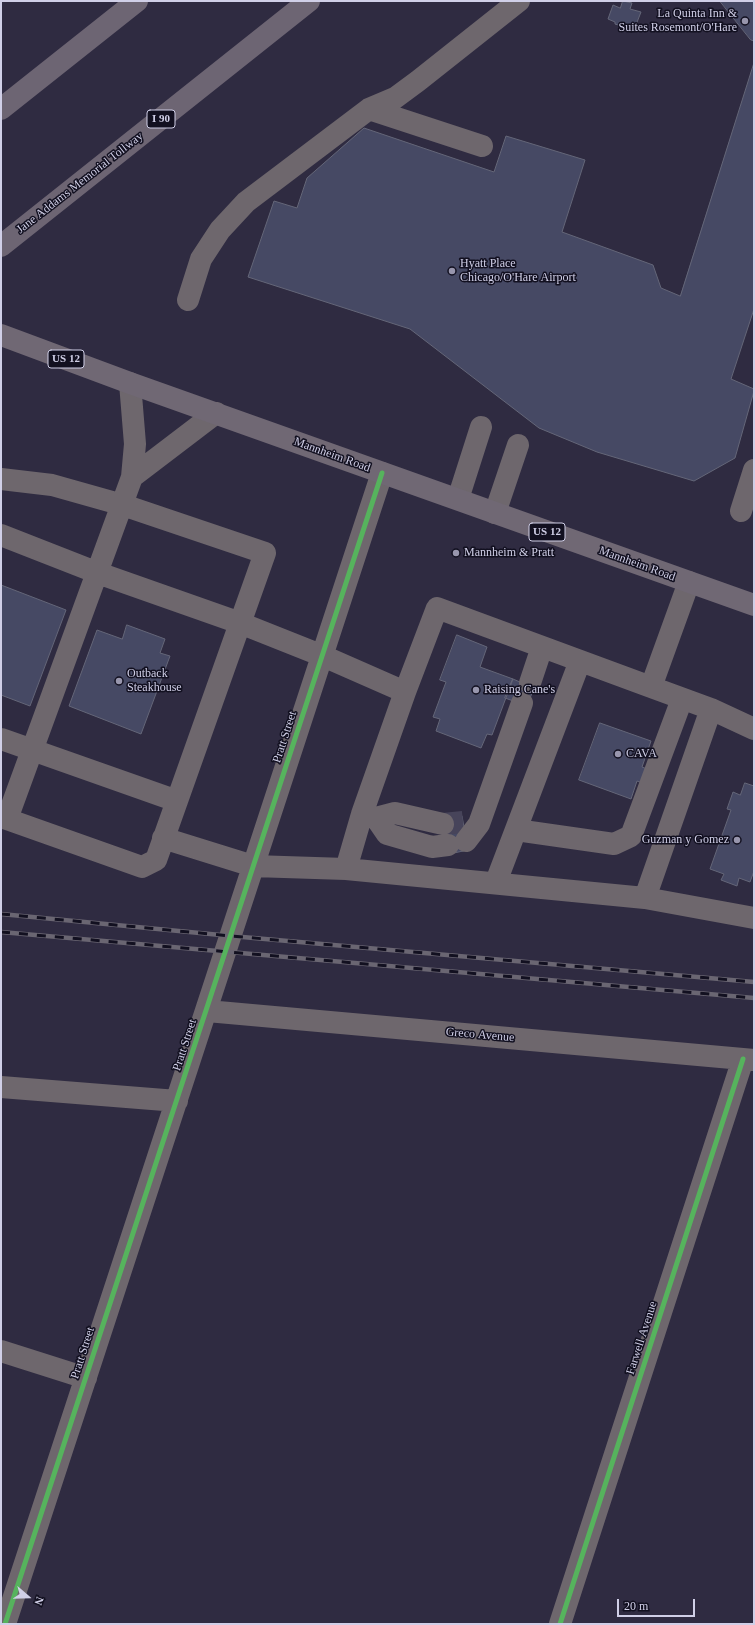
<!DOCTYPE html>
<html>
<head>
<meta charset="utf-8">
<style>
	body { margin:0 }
	#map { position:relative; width:755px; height:1625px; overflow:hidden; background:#2f2b41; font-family:Georgia,serif }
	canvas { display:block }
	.frame { position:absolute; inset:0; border:2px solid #d0cfe7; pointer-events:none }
	.north { position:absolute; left:8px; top:1577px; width:40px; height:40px; -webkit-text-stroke:3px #121020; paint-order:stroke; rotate:110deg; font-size:11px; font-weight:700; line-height:16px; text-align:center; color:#d0cfe7 }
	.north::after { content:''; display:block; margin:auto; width:14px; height:18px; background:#d0cfe7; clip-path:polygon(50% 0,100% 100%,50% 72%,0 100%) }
	.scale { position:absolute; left:617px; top:1599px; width:78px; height:18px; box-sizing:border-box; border:2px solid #d0cfe7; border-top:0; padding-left:5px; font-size:12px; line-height:14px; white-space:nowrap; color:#d0cfe7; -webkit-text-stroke:3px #121020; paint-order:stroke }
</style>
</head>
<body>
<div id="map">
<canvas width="755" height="1625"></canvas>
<div class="frame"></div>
<div class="north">N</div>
<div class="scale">20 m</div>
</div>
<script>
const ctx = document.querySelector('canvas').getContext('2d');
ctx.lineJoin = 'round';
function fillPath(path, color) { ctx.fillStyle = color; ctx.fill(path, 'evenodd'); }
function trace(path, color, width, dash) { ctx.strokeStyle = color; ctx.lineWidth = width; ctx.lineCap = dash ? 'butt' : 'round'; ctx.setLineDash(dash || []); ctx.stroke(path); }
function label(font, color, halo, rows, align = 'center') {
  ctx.font = font + ' Georgia,serif'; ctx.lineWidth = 3; ctx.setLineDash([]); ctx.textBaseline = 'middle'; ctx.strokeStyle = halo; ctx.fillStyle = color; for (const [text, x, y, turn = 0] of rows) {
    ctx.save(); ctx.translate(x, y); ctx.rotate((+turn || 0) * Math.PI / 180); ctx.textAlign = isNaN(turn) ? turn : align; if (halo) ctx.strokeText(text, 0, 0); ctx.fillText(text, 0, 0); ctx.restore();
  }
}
const building = new Path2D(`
	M623,1L632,3L630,9L641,12L634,30L615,24V22L608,19L613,5L620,8Z
	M720,1H754V41L751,40Z
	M754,63V309L731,379L754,389V391L735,458L694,481L597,452L539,428L410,329L248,277L274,201L297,208L307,178L364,128L494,172L506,136L585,160L562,232L653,265L661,288L680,296Z
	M1,585L66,610L30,706L1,695Z
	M127,625L165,639L160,653L170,656L141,734L69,706L97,630L122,639Z
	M457,635L487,647L480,667L513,679L492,735L487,734L481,748L436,731L440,719L433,717L446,682L440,680Z
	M513,679L534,688L527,706L505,698Z
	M600,723L651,741L642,767L647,769L642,783L637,781L631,799L579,780Z
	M745,783L754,786V871L750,882L739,878L737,886L721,880L724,874L710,869L731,810L727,809L733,792L740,795Z
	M462,816L468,850L449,854L443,819Z`);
fillPath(building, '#464964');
trace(building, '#646678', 1);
trace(new Path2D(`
	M443,824L463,822`), '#47445a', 22, [22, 11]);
trace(new Path2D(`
	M369,109L482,146
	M188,300L201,259L220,230L246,202L369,109L395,98L418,81L519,1
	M132,477L216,413
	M1,479L52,485L123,505L265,553L156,860L142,867L1,817
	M458,499L481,427
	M741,511L754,470
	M495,513L518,445
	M1,535L98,573L240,623L323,656L405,692L437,608L651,687L689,582
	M530,683L542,647
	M711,709L754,729
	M1,739L177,801
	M362,814L376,818L395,813L443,824
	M376,818L387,834L432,847L448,845
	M7,819L132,477L135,444L130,383
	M516,830L614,844L631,836L682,699
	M163,838L253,866L346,869L362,814L405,692
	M466,841L479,824L522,703
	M346,869L645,898L711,709L651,687
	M496,882L580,661
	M645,898L754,918
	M207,1011L754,1060
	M1,1087L177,1101
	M1,1351L86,1378
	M5,1624L382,473
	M560,1624L743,1059`), '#6e676d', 22);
trace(new Path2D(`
	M1,335L130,383L754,605`), '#706874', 22);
trace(new Path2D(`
	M1,109L137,1
	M1,246L309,1`), '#6d6573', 22);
const rail = new Path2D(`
	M1,914L231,936L754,982
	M1,932L754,998`);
trace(rail, '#6a6672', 4.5);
trace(rail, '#121020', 3, [9]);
trace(new Path2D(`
	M5,1624L382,473
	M560,1624L743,1059`), '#56b35d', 5);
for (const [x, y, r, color] of [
	[745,21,4,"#9896ad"],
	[452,271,4,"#9896ad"],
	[456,553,4,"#9896ad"],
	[119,681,4,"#9896ad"],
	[476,690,4,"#9896ad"],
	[618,754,4,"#9896ad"],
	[737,840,4,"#9896ad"]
]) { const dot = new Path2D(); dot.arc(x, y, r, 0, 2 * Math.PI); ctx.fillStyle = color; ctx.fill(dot); trace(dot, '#121020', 1.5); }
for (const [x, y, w] of [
	[161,119,28],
	[66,359,36],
	[547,532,36]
]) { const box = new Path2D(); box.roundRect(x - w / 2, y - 9, w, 18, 3); ctx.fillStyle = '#121020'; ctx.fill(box); trace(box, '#d0cfe7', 1); }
label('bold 11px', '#d0cfe7', null, [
	["I 90",161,119],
	["US 12",66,359],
	["US 12",547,532]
]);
label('12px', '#d0cfe7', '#121020', [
	["La Quinta Inn &",737,14,"right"],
	["Suites Rosemont/O'Hare",737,28,"right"],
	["Hyatt Place",460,264],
	["Chicago/O'Hare Airport",460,278],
	["Mannheim & Pratt",464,553],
	["Outback",127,674],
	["Steakhouse",127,688],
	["Raising Cane's",484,690],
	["CAVA",626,754],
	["Guzman y Gomez",729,840,"right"]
], 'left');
label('12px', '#d0cfe7', '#121020', [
	["Jane Addams Memorial Tollway",80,183,-38],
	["Mannheim Road",332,455,20],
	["Mannheim Road",637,564,20],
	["Pratt Street",285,737,-72],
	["Greco Avenue",480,1035,5],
	["Pratt Street",185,1045,-72],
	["Farwell Avenue",642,1338,-72],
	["Pratt Street",83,1353,-72]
]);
</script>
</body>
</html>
